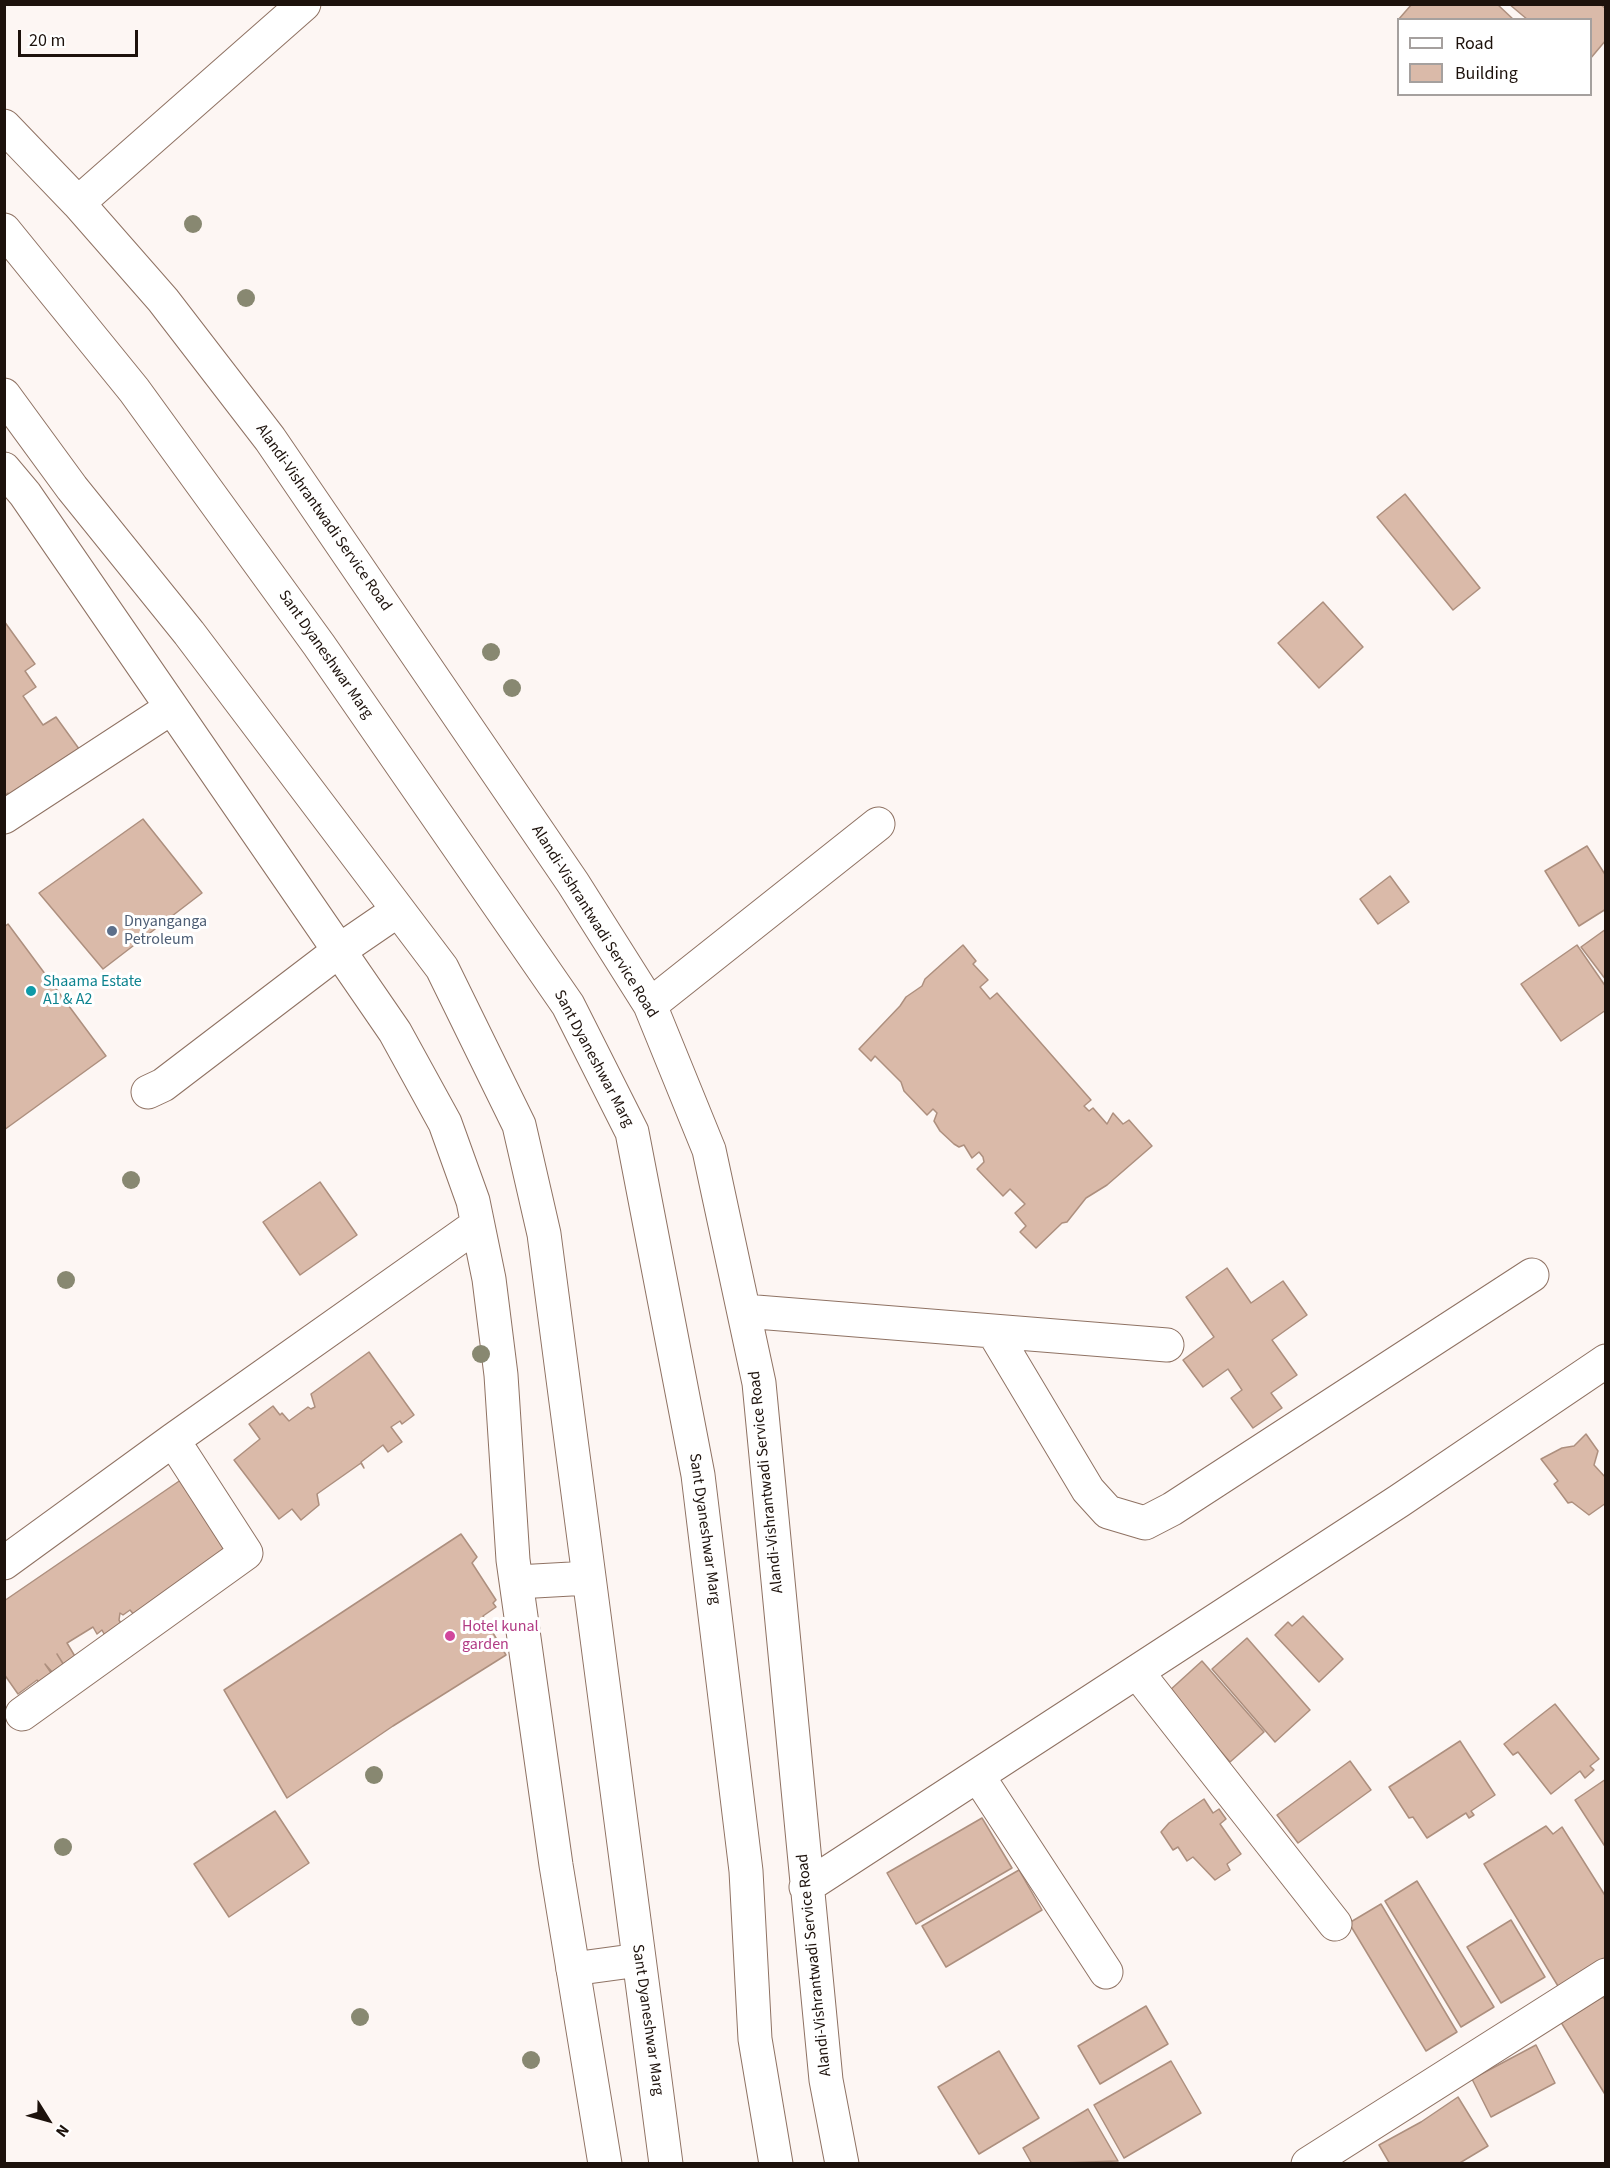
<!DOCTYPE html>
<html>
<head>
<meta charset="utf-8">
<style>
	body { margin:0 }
	#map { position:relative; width:1610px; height:2168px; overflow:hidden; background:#fdf6f3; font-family:"Source Sans 3",sans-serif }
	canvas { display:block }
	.frame { position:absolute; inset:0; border:6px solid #1d120c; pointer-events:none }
	.legend { position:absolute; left:1397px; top:18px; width:195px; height:78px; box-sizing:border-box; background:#fff; border:2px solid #a5a09e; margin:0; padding:8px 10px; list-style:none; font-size:18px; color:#1d120c }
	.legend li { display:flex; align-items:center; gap:12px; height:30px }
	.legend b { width:30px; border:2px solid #a5a09e }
	.north { position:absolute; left:18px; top:2090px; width:60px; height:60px; -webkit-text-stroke:4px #fff; paint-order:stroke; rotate:127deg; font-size:16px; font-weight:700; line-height:24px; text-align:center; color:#1d120c }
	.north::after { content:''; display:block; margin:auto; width:21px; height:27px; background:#1d120c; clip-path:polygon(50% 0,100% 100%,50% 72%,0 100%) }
	.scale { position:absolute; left:18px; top:30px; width:120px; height:27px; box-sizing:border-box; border:3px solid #1d120c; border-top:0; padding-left:8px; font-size:18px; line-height:21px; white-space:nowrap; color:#1d120c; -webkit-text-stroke:4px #fff; paint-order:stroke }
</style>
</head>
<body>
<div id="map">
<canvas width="1610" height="2168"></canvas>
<div class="frame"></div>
<ul class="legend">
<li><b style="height:8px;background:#fff"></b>Road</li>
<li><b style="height:16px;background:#dabaa9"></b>Building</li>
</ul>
<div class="north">N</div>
<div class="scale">20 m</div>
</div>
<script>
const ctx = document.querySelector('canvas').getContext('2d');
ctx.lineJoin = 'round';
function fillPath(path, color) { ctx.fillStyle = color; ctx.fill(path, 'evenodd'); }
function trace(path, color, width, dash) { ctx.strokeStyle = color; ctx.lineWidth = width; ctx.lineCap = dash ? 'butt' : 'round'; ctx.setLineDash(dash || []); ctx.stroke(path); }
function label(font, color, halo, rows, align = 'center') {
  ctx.font = font + ' "Source Sans 3",sans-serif'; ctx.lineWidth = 6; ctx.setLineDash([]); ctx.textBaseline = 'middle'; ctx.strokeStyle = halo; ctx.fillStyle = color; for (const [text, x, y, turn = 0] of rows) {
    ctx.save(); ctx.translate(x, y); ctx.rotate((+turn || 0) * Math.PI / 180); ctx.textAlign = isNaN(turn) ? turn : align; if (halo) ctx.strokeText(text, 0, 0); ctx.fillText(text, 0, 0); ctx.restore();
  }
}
const building = new Path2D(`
	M1412,4H1497L1514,20H1398Z
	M1509,4H1600L1606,9V40L1590,59V20H1528Z
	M1405,494L1480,588L1453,610L1377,517Z
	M1323,602L1363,647L1319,688L1278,643Z
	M4,621L35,664L25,671L36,687L23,696L43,725L56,717L82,753L40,783L36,776L12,800L8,793L4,796Z
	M143,819L202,893L103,969L39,893Z
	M1587,846L1606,876V909L1579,926L1545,871Z
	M1390,876L1409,902L1378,924L1360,899Z
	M8,924L106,1056L4,1130V927Z
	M1606,929V980L1581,947Z
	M963,945L976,961L973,964L988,980L980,987L990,999L997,993L1091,1100L1084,1106L1089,1111L1093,1108L1107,1124L1113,1113L1123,1124L1129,1120L1152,1146L1107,1185L1086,1198L1067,1222L1062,1223L1036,1248L1020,1232L1026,1226L1015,1213L1025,1204L1010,1189L1003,1196L977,1169L984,1162L983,1157L979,1152L972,1158L964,1145L959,1147L954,1144L940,1131L934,1121L937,1113L933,1109L927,1115L904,1091L901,1082L875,1056L871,1061L859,1049L900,1006L906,997L922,986L925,979Z
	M1577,945L1606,987V1010L1561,1041L1521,984Z
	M320,1182L357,1235L300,1275L263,1222Z
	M1227,1268L1251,1303L1283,1281L1307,1315L1272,1340L1297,1375L1271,1393L1282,1408L1253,1428L1231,1398L1242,1390L1228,1369L1203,1387L1183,1360L1214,1337L1186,1297Z
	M369,1352L414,1415L402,1424L400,1421L391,1427L402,1442L388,1452L383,1445L361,1462L364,1468L361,1463L317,1494L319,1505L301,1520L292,1509L279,1519L234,1460L260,1439L249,1424L273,1406L280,1415L282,1413L289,1421L308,1407L311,1409L315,1407L311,1394Z
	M1586,1434L1598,1451L1594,1465L1606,1478V1503L1589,1515L1572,1502L1568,1503L1554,1484L1558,1481L1541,1459L1562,1448L1574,1446Z
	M188,1475L237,1545L135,1616L130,1610L123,1615L120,1613L119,1620L126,1632L109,1643L102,1630L97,1634L93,1627L67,1643L79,1663L67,1670L57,1654L65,1667L53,1673L45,1664L56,1680L44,1689L37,1680L18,1694L4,1674V1601Z
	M461,1534L477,1557L472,1563L496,1600L493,1603L496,1607L483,1616L506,1655L393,1726L287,1798L224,1690Z
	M1303,1616L1343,1659L1319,1682L1275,1635L1288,1622L1292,1626Z
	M1247,1638L1310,1710L1275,1742L1212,1669Z
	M1202,1661L1264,1732L1230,1762L1169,1691Z
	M1555,1704L1599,1759L1590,1766L1594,1770L1585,1778L1580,1771L1551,1794L1518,1752L1513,1755L1504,1744Z
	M1460,1741L1495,1795L1471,1811L1474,1815L1469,1818L1466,1813L1427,1838L1413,1817L1409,1818L1389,1787Z
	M1350,1761L1371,1790L1298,1843L1277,1815Z
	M1606,1779V1848L1575,1800Z
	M1204,1799L1213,1813L1219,1809L1226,1819L1220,1824L1241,1854L1227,1864L1230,1870L1215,1880L1193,1857L1187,1861L1178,1847L1173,1850L1161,1832L1169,1823Z
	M275,1811L309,1863L229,1917L194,1864Z
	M982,1818L1012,1868L916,1924L887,1873Z
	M1546,1826L1553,1834L1562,1827L1606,1897V1962L1561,1991L1484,1864Z
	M1019,1870L1042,1910L946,1967L922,1926Z
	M1417,1881L1494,2007L1461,2027L1385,1901Z
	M1381,1904L1457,2032L1426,2051L1349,1923Z
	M1511,1920L1545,1977L1501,2003L1467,1947Z
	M1603,1997L1606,2001V2096L1559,2019Z
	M1146,2006L1168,2044L1100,2084L1078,2046Z
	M1536,2045L1555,2083L1491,2117L1472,2079Z
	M999,2051L1039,2118L979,2154L938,2087Z
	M1171,2061L1201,2113L1124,2158L1094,2105Z
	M1458,2097L1488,2146L1458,2164H1390L1379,2145L1421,2122Z
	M1088,2109L1118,2161L1032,2164L1023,2148Z`);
fillPath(building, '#dabaa9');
trace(building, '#ad8f7e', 1.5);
const minor = new Path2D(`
	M4,126L78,203L163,300L270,439L573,883L650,1005L709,1150L759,1383L826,2080L842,2164
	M78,203L304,4
	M4,469L25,494L395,1032L445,1123L473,1201L489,1279L501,1375L513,1560L556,1865L605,2164
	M4,817L171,708
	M650,1005L878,824
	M148,1092L163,1085L340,950L397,911
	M744,1311L1167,1345
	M993,1331L1088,1490L1108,1512L1145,1523L1172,1509L1532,1275
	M4,1563L173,1440L477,1225
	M1137,1672L1335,1924
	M22,1714L246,1553L173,1440
	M978,1776L1106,1972
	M806,1887L1399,1501L1606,1361
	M1308,2164L1606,1975`);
const major = new Path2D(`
	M4,230L134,390L319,645L568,1005L632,1132L698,1475L746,1871L755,2039L776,2164
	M4,395L72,488L189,633L442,968L519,1125L544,1234L666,2164
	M517,1582L589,1578
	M573,1969L639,1960`);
trace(minor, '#8f7263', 35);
trace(major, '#8f7263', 35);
trace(minor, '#fff', 33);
trace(major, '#fff', 33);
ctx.fillStyle = '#888871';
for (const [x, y] of [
	[193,224],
	[246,298],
	[491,652],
	[512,688],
	[131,1180],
	[66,1280],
	[481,1354],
	[374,1775],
	[63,1847],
	[360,2017],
	[531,2060]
]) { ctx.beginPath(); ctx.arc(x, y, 9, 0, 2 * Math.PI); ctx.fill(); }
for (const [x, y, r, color] of [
	[112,931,6,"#5c6f8a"],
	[31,991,6,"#0f9aa8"],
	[450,1636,6,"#d1479c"]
]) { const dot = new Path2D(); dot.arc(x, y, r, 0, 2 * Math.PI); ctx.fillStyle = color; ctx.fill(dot); trace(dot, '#fff', 2); }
label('16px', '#1d120c', '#fff', [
	["Alandi-Vishrantwadi Service Road",323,518,55],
	["Sant Dyaneshwar Marg",325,655,55],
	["Alandi-Vishrantwadi Service Road",594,922,58],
	["Sant Dyaneshwar Marg",593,1059,62],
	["Alandi-Vishrantwadi Service Road",767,1482,-96],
	["Sant Dyaneshwar Marg",704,1529,82],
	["Alandi-Vishrantwadi Service Road",815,1965,-96],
	["Sant Dyaneshwar Marg",647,2020,82]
]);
label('16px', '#4e5e75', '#fff', [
	["Dnyanganga",124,922],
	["Petroleum",124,940]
], 'left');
label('16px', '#0d838f', '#fff', [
	["Shaama Estate",43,982],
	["A1 & A2",43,1000]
], 'left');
label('16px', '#b23c85', '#fff', [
	["Hotel kunal",462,1627],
	["garden",462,1645]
], 'left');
</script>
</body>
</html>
